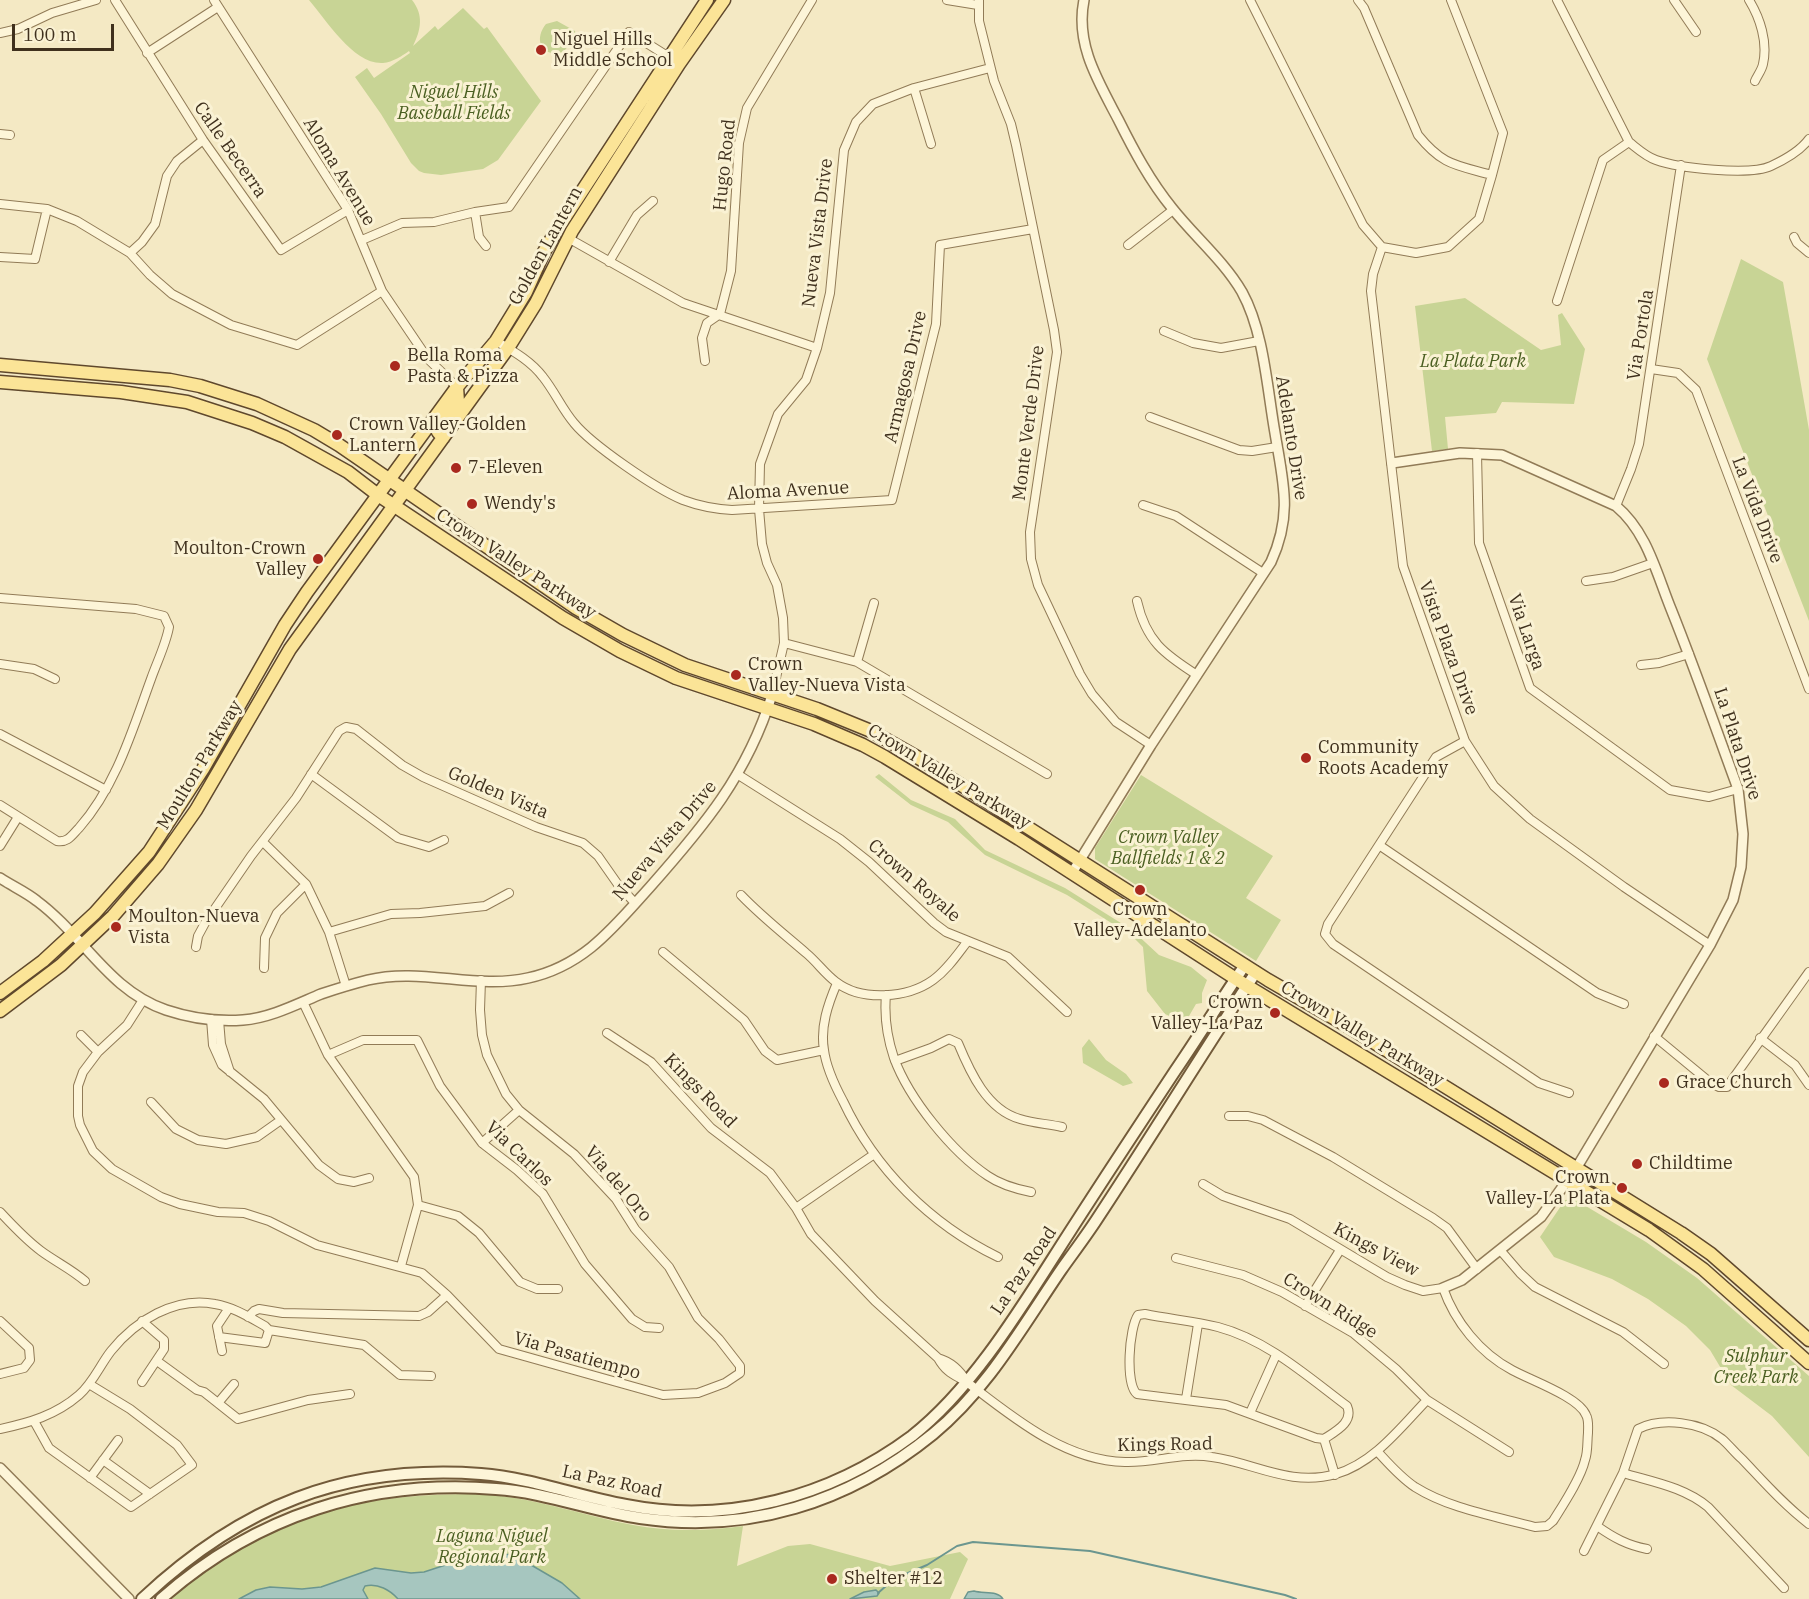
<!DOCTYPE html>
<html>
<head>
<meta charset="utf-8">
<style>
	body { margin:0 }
	#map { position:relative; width:1809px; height:1599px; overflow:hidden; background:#f4e9c4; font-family:"IBM Plex Serif",serif }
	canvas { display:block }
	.scale { position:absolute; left:12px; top:24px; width:102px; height:27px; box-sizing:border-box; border:3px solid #3f301d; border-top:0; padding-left:8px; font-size:18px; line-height:21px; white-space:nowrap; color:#3f301d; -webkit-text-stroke:4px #faf2d4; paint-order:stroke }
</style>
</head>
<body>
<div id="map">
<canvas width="1809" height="1599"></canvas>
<div class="scale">100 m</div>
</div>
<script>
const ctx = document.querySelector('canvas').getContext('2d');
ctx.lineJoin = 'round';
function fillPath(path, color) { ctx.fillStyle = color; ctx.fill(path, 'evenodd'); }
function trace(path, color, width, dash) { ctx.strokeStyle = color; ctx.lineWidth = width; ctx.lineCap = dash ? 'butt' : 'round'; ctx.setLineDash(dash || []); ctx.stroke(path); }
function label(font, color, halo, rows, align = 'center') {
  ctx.font = font + ' "IBM Plex Serif",serif'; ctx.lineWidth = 6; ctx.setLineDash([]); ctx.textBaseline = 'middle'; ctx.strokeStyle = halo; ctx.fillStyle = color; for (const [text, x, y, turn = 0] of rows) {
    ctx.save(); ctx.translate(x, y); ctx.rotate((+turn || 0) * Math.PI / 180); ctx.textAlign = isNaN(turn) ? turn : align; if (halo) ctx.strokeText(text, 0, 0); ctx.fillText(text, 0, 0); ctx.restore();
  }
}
fillPath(new Path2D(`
	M309,0H412C424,15 421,30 413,46L435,26L438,30L463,8L484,29L487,27L541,101L498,160L483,169L441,175L424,173L419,171L411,163L381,114L355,77L367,68L374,78L410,53L409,51C402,56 393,62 383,63C354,65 326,20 309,0Z
	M557,21L575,31L576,38L563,52C542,58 533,40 546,24Z
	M1741,259L1783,282L1809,430V621L1707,359Z
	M1465,298L1541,350L1561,345L1558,315L1562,313L1585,349L1574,404L1502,402L1496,413L1445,417L1448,449L1432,451L1415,306Z
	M879,774L911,800L955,819L985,850L1065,888L1132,930L1159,955L1191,967L1207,980L1202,993V1003L1196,1004L1185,1023L1165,1014L1147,991L1143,947L1132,936L1067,895L985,855L948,822L911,805L875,777Z
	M1141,775L1273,856L1246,898L1281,920L1256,961L1095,859V848Z
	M1089,1039L1106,1060L1126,1074L1133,1083L1123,1086L1083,1063L1082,1048Z
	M1574,1199L1646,1242L1697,1278L1809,1376V1457L1772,1416L1731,1385L1710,1350L1686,1326L1648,1299L1612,1279L1554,1257L1540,1237L1565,1200Z
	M476,1494C531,1496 580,1515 633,1525C669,1532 707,1531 743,1526L737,1566L788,1546L810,1544L890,1566L960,1552L968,1559L950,1599H170C215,1560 272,1525 330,1510C378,1497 427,1494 476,1494Z`), '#c8d495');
const water = new Path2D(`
	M491,1553L514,1555L562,1583L580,1599H398C390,1590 378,1583 365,1586L363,1590L368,1599H239L256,1590L270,1587L302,1589L321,1587L375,1568L411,1573L424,1572L473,1556Z
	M876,1590L879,1593L877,1596L850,1599L864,1592Z
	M974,1591C983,1594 998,1590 1003,1599H964L968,1592Z`);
fillPath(water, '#a6c6bf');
trace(water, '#6b968f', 1.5);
trace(new Path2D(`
	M878,1593L894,1579L927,1565L957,1546L973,1542L1090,1551L1285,1595L1296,1599`), '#6b968f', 2);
const minor = new Path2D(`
	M115,0L203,140L281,250L348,210
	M214,0L348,210L382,291L428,359L457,387
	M947,0L978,5
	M979,0V21L994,81L1011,124L1016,145L1054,330L1057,352L1030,532L1031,559L1038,585L1080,674L1092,694L1116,722L1151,745
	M1250,0L1363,225L1382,247
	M1358,0L1364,8L1418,135C1443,166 1456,165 1492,175
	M1557,0L1629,142C1638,149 1645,156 1656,160C1678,168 1750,176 1771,166C1784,160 1801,150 1809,139
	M1674,0L1696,32
	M1749,0C1760,18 1768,42 1763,64C1762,70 1757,76 1755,81
	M0,33L18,29L52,13L96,0
	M147,53L218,7
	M914,88L931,144
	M0,134L10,135
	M0,204L47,209L77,221L130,253L150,275L172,294L231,325L297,345L382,291
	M475,212L479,237L486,246
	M1794,237L1797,243L1809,253
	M568,238L683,303L817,348
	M362,240L402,223L434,222L475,212L509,207L629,32L672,59
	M1128,245L1173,210
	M1382,247L1373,274L1371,291L1403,566L1465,741L1494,786L1530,819L1624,887L1710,945
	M1382,247L1416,253L1448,247L1479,219L1492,175L1503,133L1451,0
	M130,253L142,242L155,224L167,176L177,161L203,140
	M0,257L35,259L47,209
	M609,262L637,215L653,201
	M1557,301L1603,160L1629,142
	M1164,331L1193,343L1221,348L1259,341
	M496,341C513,351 531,361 543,377C555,392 562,409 574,423C592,445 656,489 683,500C699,506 715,509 732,510L892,500L936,324L940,245L1033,229
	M705,361L702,338L707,323L720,314L731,271L739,143L747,108L812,0
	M1651,369L1678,373L1696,390L1809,689
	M1150,417L1239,450L1252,451L1277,447
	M1477,453L1479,543L1530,688L1670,790L1709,797L1738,789
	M1143,505L1176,516L1263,573
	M1616,506L1631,469L1639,444L1681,165
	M1586,581L1613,577L1653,563
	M0,598L136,609L164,616L169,627C166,644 157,662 151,679C132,731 116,786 79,828C72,835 68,843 57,841L0,805
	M1137,601C1146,641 1164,654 1197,675
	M784,643L857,662L1047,774
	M857,662L874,603
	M0,664L34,669L55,679
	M1641,665L1659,663L1689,654
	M772,695L784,643L783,618L777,585L767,563L762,544L759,509L760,464L778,414L806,380L817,348L830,293L844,150L856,122L873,104L914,88L990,68
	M0,734L106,790
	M1465,741L1436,757L1328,924L1325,934L1333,944L1539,1083L1569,1093
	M311,774L398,838L429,847L444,840
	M737,774L840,839L869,862L934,923L946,932L1008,957L1067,1012
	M263,842L306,884L329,932L346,986
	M1379,845L1597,993L1624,1004
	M0,846L18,817
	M741,895C761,916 784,934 806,953C817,962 825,974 836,982C862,1002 908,998 933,980C947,970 957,955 967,942
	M329,932L391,914L420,913L485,906L509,893
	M196,947L198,936L205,923L251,856L296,798L339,731L346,727L356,729L402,765L423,777L536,827L583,843L598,856L619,886L635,903
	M663,952L744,1020L765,1051L777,1060L824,1050
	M264,968L265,938L277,913L306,884
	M837,983C828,1004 820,1027 824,1050C826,1067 835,1086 843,1101C875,1169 930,1224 998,1257
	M886,995C884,1017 887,1037 894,1058C909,1099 952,1152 988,1176C1001,1185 1016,1189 1031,1192
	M143,1000L127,1025L98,1052L83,1072L78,1086V1116L80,1125L93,1151L112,1169L161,1197L180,1204L218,1212L244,1213L269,1221L317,1245L422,1273L447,1295L499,1349L663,1395L698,1393L725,1383L740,1373V1366L719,1339L698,1318L669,1267L635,1229L616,1199L574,1154L519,1110L506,1094L487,1055L482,1035L480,1010L481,980
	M303,1002L328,1055L414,1177L418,1205L401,1266
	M211,1019L213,1045L222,1065L264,1099L319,1165L338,1179L354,1182L369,1178
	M219,1020L221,1044L230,1072
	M607,1033L651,1062L711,1128L770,1173L796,1208L811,1234L875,1301L938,1358C948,1376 958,1375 972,1386C1016,1420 1067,1461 1125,1462C1154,1463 1183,1452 1212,1457C1255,1463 1290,1487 1336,1474C1374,1463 1401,1427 1427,1400
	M81,1035L98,1052
	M1654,1036L1711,1083L1719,1087H1727L1809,972
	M1760,1038L1795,1065L1809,1085
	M328,1055L363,1040H417L440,1086L482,1143L517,1170L543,1194L585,1264L632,1319L645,1327L659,1328
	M895,1061L931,1048L949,1039L958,1043C970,1072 987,1110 1020,1119C1033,1123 1048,1124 1062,1127
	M151,1102L176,1129L198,1140L226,1144L257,1137L281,1120
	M1229,1116H1248L1263,1120L1333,1157L1433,1218L1447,1228L1477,1269
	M482,1143L519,1110
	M1203,1184L1223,1196L1290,1219L1387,1277L1405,1285L1423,1291L1443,1288C1455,1322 1480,1353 1512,1370C1530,1380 1579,1397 1586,1415C1589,1420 1588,1427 1588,1433C1587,1442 1588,1452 1585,1460C1581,1478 1563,1505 1553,1521L1547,1526L1535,1527C1495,1516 1450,1509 1415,1487C1400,1477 1389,1464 1377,1451
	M418,1205L458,1216L479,1233L520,1282L537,1289H558
	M796,1208L873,1155
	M0,1212C13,1226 26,1240 41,1251C56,1262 71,1269 85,1281
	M1501,1251L1520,1273L1535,1287L1623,1332L1664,1364
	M1176,1258L1243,1275L1282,1292L1353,1333L1396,1369L1427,1400L1509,1452
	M1305,1306L1340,1250
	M248,1317L254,1311L259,1309L283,1313L419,1316L428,1312L447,1295
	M0,1321L29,1348L30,1360L24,1368L0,1374
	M142,1321L164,1340V1349L142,1382
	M219,1337L265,1343L269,1330
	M222,1351L217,1326L229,1308
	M938,1358C952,1362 960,1370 967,1382
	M157,1361L197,1390L204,1392L238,1419L308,1400L350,1394
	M1186,1399L1198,1324
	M218,1403L234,1384
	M1250,1413L1276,1355
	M34,1421L49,1448L131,1507L192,1465L177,1445L130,1409L89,1384
	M0,1429C29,1423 56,1415 79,1395C93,1383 100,1365 111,1351C135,1321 175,1296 215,1304C233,1307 249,1317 265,1326L269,1330L364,1345L400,1375L431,1376
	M1324,1439L1316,1438L1226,1405L1137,1394C1125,1384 1129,1328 1138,1315L1145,1314C1169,1319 1194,1321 1218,1327C1267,1340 1307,1376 1347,1406C1354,1422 1336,1431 1324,1439L1335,1475
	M103,1460L150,1494
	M1623,1473C1653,1482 1684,1487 1708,1507L1784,1588
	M90,1478L118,1440
	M1597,1526C1614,1538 1627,1545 1647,1549
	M1584,1551L1623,1473L1638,1429C1662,1417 1701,1422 1722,1439C1729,1445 1735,1453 1742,1459C1763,1481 1784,1505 1809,1524`);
const tertiary = new Path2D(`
	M1392,463L1460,453L1502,455L1616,506C1647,532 1656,572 1671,609C1695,669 1716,729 1738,789L1743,834L1741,867L1733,900L1710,945L1577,1167L1541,1217L1462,1280L1443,1288
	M1072,873L1151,745L1271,562C1293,514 1283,482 1275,433C1267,388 1264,332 1242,292C1224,261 1194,236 1172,208C1150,181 1134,151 1118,119C1098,81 1075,44 1084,0
	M0,878C12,886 26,892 37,901C83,935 109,991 166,1010C190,1018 217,1022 243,1020C270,1018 297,1004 321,994C336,989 352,984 368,980C421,967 476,990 528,978C584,966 614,927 650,887C704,826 747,775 772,695
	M0,1468L129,1599`);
const secondary = new Path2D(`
	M142,1599C241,1506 344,1464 481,1474C531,1478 577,1496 626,1505C727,1525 830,1497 912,1436C976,1386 1027,1298 1071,1230C1105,1177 1140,1124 1175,1071C1199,1036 1221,1000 1245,965
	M161,1599C256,1515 370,1479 496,1489C545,1492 591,1511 640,1518C748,1534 848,1503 933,1434C987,1390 1022,1327 1061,1270C1073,1253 1086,1236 1097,1219C1151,1137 1202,1054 1256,972`);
const primary = new Path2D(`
	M0,365L170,380L200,386L257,404L314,430L339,445L576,608L623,635L685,665L817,709L871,731L917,757L1268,980L1344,1024L1681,1233L1711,1254L1809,1340
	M0,382L121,392L187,402L252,423L285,437L348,472L378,495L563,618L620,651L676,678L814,724L863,745L885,757L1019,839L1247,986L1649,1230L1703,1269L1809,1363
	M443,438L438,432L458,402L457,387
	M0,993L43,961L95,913L149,852L203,769L285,625L307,592L457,387L496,341L526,292L544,252L556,231L707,0
	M0,1011L61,965L113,916L158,864L196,810L290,649L508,348L536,303L572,231L679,64L724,0`);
trace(minor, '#917b57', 10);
trace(tertiary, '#917b57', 12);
trace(secondary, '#735b3a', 14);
trace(primary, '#5f482c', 15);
trace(minor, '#fdf5d8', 8);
trace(tertiary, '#fdf5d8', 9);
trace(secondary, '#fdf5d8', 10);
trace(primary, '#fbe497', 12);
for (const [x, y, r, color] of [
	[541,50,6,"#a9291f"],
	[395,366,6,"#a9291f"],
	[337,435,6,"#a9291f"],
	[456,468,6,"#a9291f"],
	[472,504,6,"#a9291f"],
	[318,559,6,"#a9291f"],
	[736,675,6,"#a9291f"],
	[1306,758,6,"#a9291f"],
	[1140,890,6,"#a9291f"],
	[116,927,6,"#a9291f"],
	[1275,1013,6,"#a9291f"],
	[1664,1083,6,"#a9291f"],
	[1637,1164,6,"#a9291f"],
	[1622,1188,6,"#a9291f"],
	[832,1579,6,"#a9291f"]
]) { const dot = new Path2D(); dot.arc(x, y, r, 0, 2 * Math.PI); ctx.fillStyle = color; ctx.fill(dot); trace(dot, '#faf2d4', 2); }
label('18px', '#3f301d', '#faf2d4', [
	["Niguel Hills",553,40],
	["Middle School",553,61],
	["Bella Roma",407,356],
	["Pasta & Pizza",407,377],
	["Crown Valley-Golden",349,425],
	["Lantern",349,446],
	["7-Eleven",468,468],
	["Wendy's",484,504],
	["Moulton-Crown",306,549,"right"],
	["Valley",306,570,"right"],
	["Crown",748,665],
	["Valley-Nueva Vista",748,686],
	["Community",1318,748],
	["Roots Academy",1318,769],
	["Crown",1140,910,"center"],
	["Valley-Adelanto",1140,931,"center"],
	["Moulton-Nueva",128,917],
	["Vista",128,938],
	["Crown",1263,1003,"right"],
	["Valley-La Paz",1263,1024,"right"],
	["Grace Church",1676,1083],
	["Childtime",1649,1164],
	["Crown",1610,1178,"right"],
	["Valley-La Plata",1610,1199,"right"],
	["Shelter #12",844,1579]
], 'left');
label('italic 18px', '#4a5f21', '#faf2d4', [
	["Niguel Hills",454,93],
	["Baseball Fields",454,114],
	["La Plata Park",1473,362],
	["Crown Valley",1168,838],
	["Ballfields 1 & 2",1168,859],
	["Sulphur",1756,1357],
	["Creek Park",1756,1378],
	["Laguna Niguel",492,1537],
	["Regional Park",492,1558]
]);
label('18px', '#3f301d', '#faf2d4', [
	["Calle Becerra",230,150,55],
	["Hugo Road",725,165,-84],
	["Aloma Avenue",339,172,59],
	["Nueva Vista Drive",818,233,-83],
	["Golden Lantern",546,246,-61],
	["Via Portola",1641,335,-81],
	["Armagosa Drive",906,377,-77],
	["Monte Verde Drive",1029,423,-83],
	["Adelanto Drive",1291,438,81],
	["Aloma Avenue",788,491,-3],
	["La Vida Drive",1757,510,69],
	["Crown Valley Parkway",516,564,33],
	["Via Larga",1526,632,71],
	["Vista Plaza Drive",1448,648,70],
	["La Plata Drive",1737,744,72],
	["Moulton Parkway",200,765,-59],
	["Crown Valley Parkway",949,777,31],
	["Golden Vista",498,793,23],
	["Nueva Vista Drive",665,841,-50],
	["Crown Royale",914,881,41],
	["Crown Valley Parkway",1362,1034,31],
	["Kings Road",700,1091,46],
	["Via Carlos",519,1154,44],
	["Via del Oro",618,1184,50],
	["Kings View",1376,1250,28],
	["La Paz Road",1024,1271,-56],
	["Crown Ridge",1330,1306,32],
	["Via Pasatiempo",577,1356,16],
	["Kings Road",1165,1445,-1],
	["La Paz Road",612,1482,12]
]);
</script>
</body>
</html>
